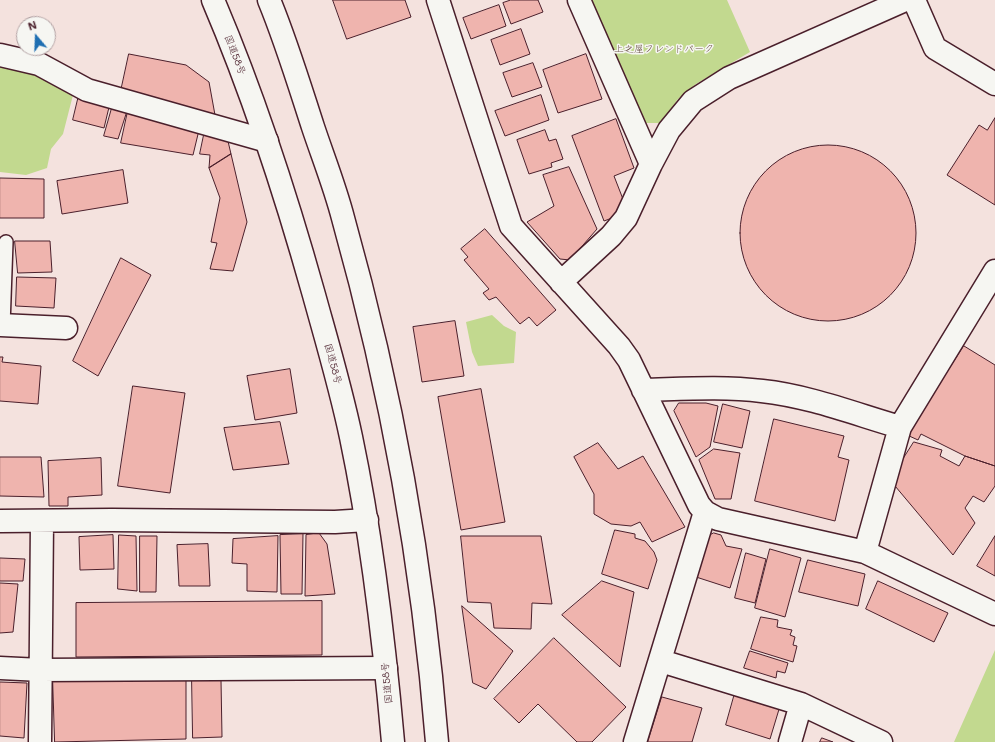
<!DOCTYPE html>
<html>
<head>
<meta charset="utf-8">
<style>
	body { margin:0 }
	#map { position:relative; width:995px; height:742px; overflow:hidden; background:#f4e2de; font-family:Mali,sans-serif }
	canvas { display:block }
	.north { position:absolute; left:16px; top:16px; width:40px; height:40px; box-sizing:border-box; background:#f6f6f2; border:1px solid #b1a0a2; border-radius:50%; rotate:341deg; font-size:11px; font-weight:700; line-height:16px; text-align:center; color:#4a1f2b }
	.north::after { content:''; display:block; margin:auto; width:14px; height:18px; background:#1f6fb2; clip-path:polygon(50% 0,100% 100%,50% 72%,0 100%) }
</style>
</head>
<body>
<div id="map">
<canvas width="995" height="742"></canvas>
<div class="north">N</div>
</div>
<script>
const ctx = document.querySelector('canvas').getContext('2d');
ctx.lineJoin = 'round';
function fillPath(path, color) { ctx.fillStyle = color; ctx.fill(path, 'evenodd'); }
function trace(path, color, width, dash) { ctx.strokeStyle = color; ctx.lineWidth = width; ctx.lineCap = dash ? 'butt' : 'round'; ctx.setLineDash(dash || []); ctx.stroke(path); }
function label(font, color, halo, rows, align = 'center') {
  ctx.font = font + ' Mali,"Klee One",sans-serif'; ctx.lineWidth = 3; ctx.setLineDash([]); ctx.textBaseline = 'middle'; ctx.strokeStyle = halo; ctx.fillStyle = color; for (const [text, x, y, turn = 0] of rows) {
    ctx.save(); ctx.translate(x, y); ctx.rotate((+turn || 0) * Math.PI / 180); ctx.textAlign = isNaN(turn) ? turn : align; if (halo) ctx.strokeText(text, 0, 0); ctx.fillText(text, 0, 0); ctx.restore();
  }
}
fillPath(new Path2D(`
	M591,0H727L750,52L696,84L677,100L664,123H642Z
	M0,62L36,73L55,86L69,90L68,93L73,95L63,134L51,149L47,168L26,175L0,172Z
	M492,315L504,326L516,332L514,363L478,366L472,352L466,322Z
	M995,650V742H954Z`), '#c2d98f');
const building = new Path2D(`
	M333,0H405L411,17L347,39Z
	M511,0H538L543,12L511,24L503,3Z
	M499,5L506,26L471,39L463,18Z
	M521,29L530,54L500,65L491,40Z
	M129,54L186,65L209,82L215,115L121,91Z
	M586,54L602,99L558,113L543,70Z
	M533,63L542,87L512,97L503,73Z
	M79,95L110,103L104,128L73,120Z
	M541,95L549,120L505,136L495,111Z
	M112,108L127,111L118,139L104,136Z
	M128,111L199,130L193,155L121,143Z
	M995,118V205L947,175L979,125L987,130Z
	M616,119L634,168L614,176L628,212L604,221L572,136Z
	M205,130L227,137L231,154L209,168L210,155L200,154Z
	M545,130L549,141L556,139L563,159L551,163L552,167L529,174L517,140Z
	M740 233a88 88 0 1 1 176 0a88 88 0 1 1-176 0Z
	M231,154L247,222L233,271L210,269L217,243L211,242L220,198L209,168Z
	M569,167L597,229L570,260L560,259L527,222L554,206L543,175Z
	M123,170L128,203L62,214L57,181Z
	M0,178L44,179V218H0Z
	M485,229L556,310L537,326L529,317L520,324L496,297L489,300L483,293L489,289L464,260L468,257L461,249Z
	M15,241H50L52,272L18,273Z
	M121,258L151,275L98,376L73,361Z
	M17,277L56,278L54,308L16,306Z
	M455,321L464,376L422,382L413,327Z
	M964,346L995,365V466L965,456L921,434L918,440L907,435Z
	M0,357H3L2,362L41,366L38,404L0,401Z
	M290,369L297,413L255,420L247,376Z
	M133,386L185,393L170,493L118,486Z
	M481,389L505,522L461,530L438,397Z
	M679,403H706L718,406L710,447L696,457L674,411Z
	M723,404L750,411L742,448L714,442Z
	M774,419L844,436L838,457L849,460L835,521L755,501Z
	M280,422L289,464L233,470L224,428Z
	M914,442L942,450L940,456L959,466L965,456L995,466V486L984,502L973,496L965,508L975,523L953,555L890,480Z
	M598,443L618,469L643,456L685,527L652,542L640,522L631,526L611,524L594,514V494L574,457Z
	M714,449L740,453L731,499H715L699,460Z
	M0,457H41L44,497L0,496Z
	M101,458L102,495L68,497V506H49L48,461Z
	M615,530L635,534V538L645,541L654,552L657,560L648,589L602,574Z
	M319,533L327,544L335,594L305,596L306,535Z
	M714,533L721,535L726,546L742,549L730,588L693,576L704,538Z
	M303,534L302,594H281L280,535Z
	M113,535L114,569L80,570L79,537Z
	M119,535L136,536L137,591L118,589Z
	M140,536H157L156,592H140Z
	M278,536L277,592L247,591V564L232,563L233,539Z
	M461,536H541L552,604L532,603L531,629L494,628L491,603L468,602Z
	M995,536V576L977,566Z
	M208,544L210,586H179L177,545Z
	M770,549L801,558L785,617L755,608Z
	M746,553L766,559L755,603L735,598Z
	M0,558L25,559L23,581H0Z
	M808,560L865,574L858,606L799,592Z
	M602,581L634,592L620,667L562,615Z
	M878,581L948,613L934,642L866,609Z
	M0,583L18,584L13,632L0,633Z
	M322,601V655L76,657V603Z
	M462,606L513,651L486,689L473,683Z
	M761,617L778,620L777,627L792,630L790,635L795,637L793,645L797,646L793,662L751,649Z
	M554,638L626,707L592,742H577L538,704L519,723L494,699Z
	M750,651L788,663L785,673L777,671L776,678L744,668Z
	M53,679L186,680V739L55,742Z
	M192,680H221L222,737L193,738Z
	M0,682L27,683L24,738L0,736Z
	M735,693L780,706L770,739L726,725Z
	M662,697L702,708L692,742H648Z
	M822,738L833,742H820Z`);
fillPath(building, '#efb4ae');
trace(building, '#4a1f2b', 1);
const lane = new Path2D(`
	M3,326L6,242`);
const street = new Path2D(`
	M438,0L511,226L619,346L629,360L699,505L705,512L635,742
	M579,0L651,164
	M0,55L39,64L87,90L267,141
	M561,282L611,236L626,218L651,164L669,130L693,101L729,78L905,0
	M0,325L66,328
	M643,390C682,389 723,386 762,391C809,396 855,414 900,427
	M705,512L718,519L865,552L900,427L995,271
	M0,521L112,520L335,522L367,520
	M865,552L995,614
	M661,661L801,704L881,742
	M0,668L41,670L386,668
	M40,742L42,521
	M790,742L801,704`);
const secondary = new Path2D(`
	M914,0L935,48L995,84`);
const highway = new Path2D(`
	M213,0C254,96 286,195 314,295C327,342 341,389 351,437C372,537 384,640 393,742
	M269,0C286,41 299,84 313,127C323,157 335,187 343,218C391,389 423,565 437,742`);
trace(lane, '#4a1f2b', 16);
trace(street, '#4a1f2b', 25);
trace(secondary, '#4a1f2b', 25);
trace(highway, '#4a1f2b', 25);
trace(lane, '#f6f6f2', 13);
trace(street, '#f6f6f2', 22);
trace(secondary, '#f6f6f2', 22);
trace(highway, '#f6f6f2', 22);
label('10px', '#684e44', '#f6f6f2', [
	["上之屋フレンドパーク",664,49]
]);
label('10px', '#4a1f2b', '#f6f6f2', [
	["国道58号",235,55,69],
	["国道58号",333,364,75],
	["国道58号",387,683,-96]
]);
</script>
</body>
</html>
